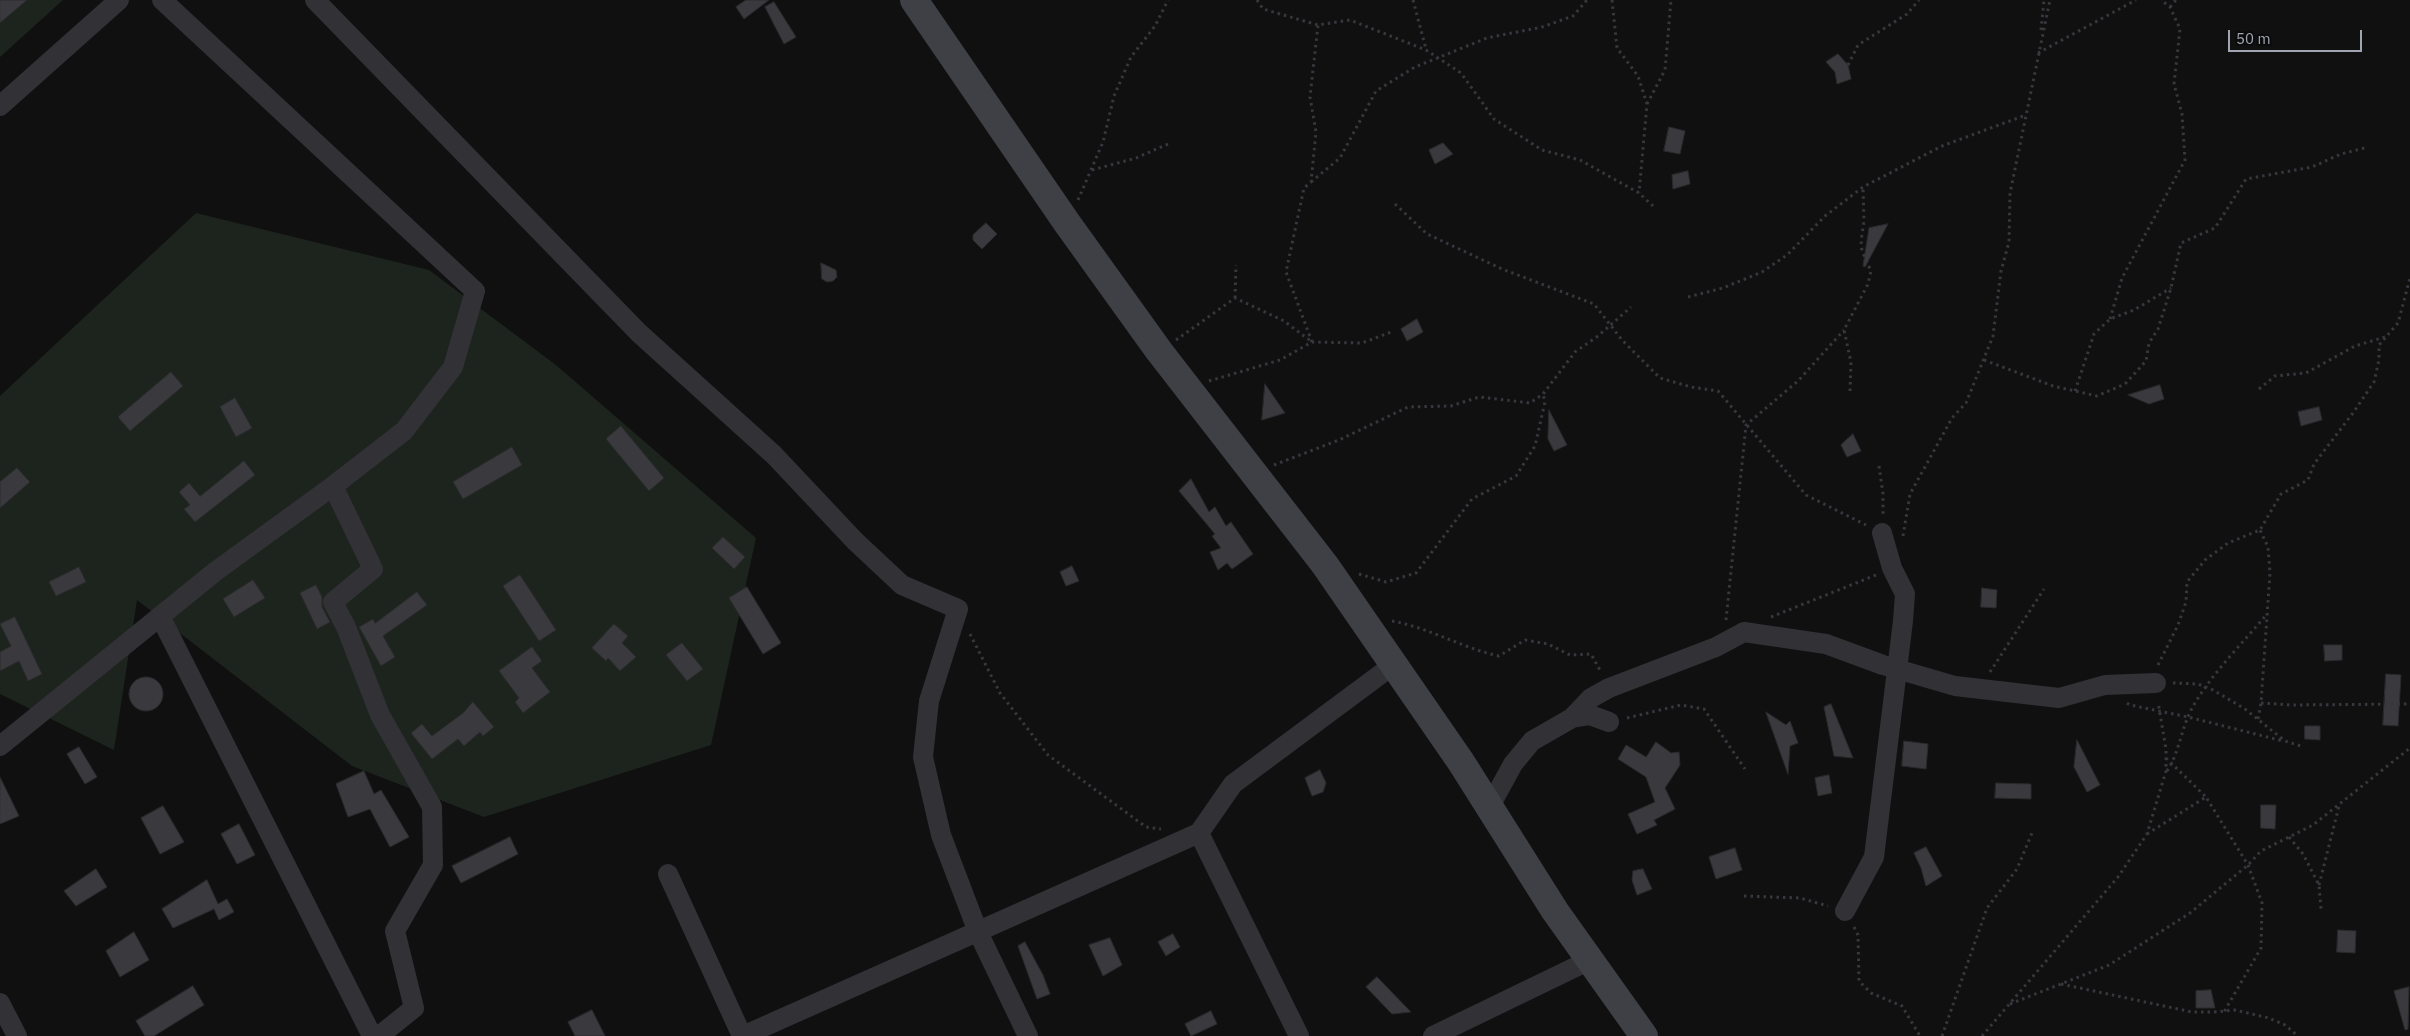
<!DOCTYPE html>
<html>
<head>
<meta charset="utf-8">
<style>
	body { margin:0 }
	#map { position:relative; width:2410px; height:1036px; overflow:hidden; background:#101011; font-family:"IBM Plex Sans",sans-serif }
	canvas { display:block }
	.scale { position:absolute; left:2228px; top:30px; width:134px; height:22px; box-sizing:border-box; border:2px solid #a1a5b2; border-top:0; padding-left:6px; font-size:15px; line-height:18px; white-space:nowrap; color:#a1a5b2; -webkit-text-stroke:4px #0b0b0c; paint-order:stroke }
</style>
</head>
<body>
<div id="map">
<canvas width="2410" height="1036"></canvas>
<div class="scale">50 m</div>
</div>
<script>
const ctx = document.querySelector('canvas').getContext('2d');
ctx.lineJoin = 'round';
function fillPath(path, color) { ctx.fillStyle = color; ctx.fill(path, 'evenodd'); }
function trace(path, color, width, dash) { ctx.strokeStyle = color; ctx.lineWidth = width; ctx.lineCap = dash ? 'butt' : 'round'; ctx.setLineDash(dash || []); ctx.stroke(path); }
fillPath(new Path2D(`
	M0,0H63L0,57Z
	M196,213L429,270L556,365L756,538L711,745L484,817L352,766L137,600L114,750L0,694V396Z`), '#1c241d');
const building = new Path2D(`
	M0,0H27L0,23Z
	M746,0H769L744,19L736,7Z
	M774,2L796,37L784,44L765,7Z
	M1838,54L1848,65L1851,79L1837,84L1835,72L1826,62Z
	M1669,127L1685,131L1680,154L1664,151Z
	M1443,143L1453,154L1435,164L1429,150Z
	M1688,171L1690,184L1673,189L1672,175Z
	M986,223L997,234L982,249L973,240V235Z
	M1888,224L1865,267L1863,266L1869,228Z
	M821,263L836,270L837,277L833,281L827,282L822,279Z
	M1417,319L1423,332L1407,341L1401,329Z
	M171,372L183,386L130,431L118,417Z
	M1265,384L1285,413L1262,420Z
	M2160,385L2164,399L2149,404L2128,395Z
	M235,398L252,428L236,437L220,407Z
	M2319,407L2322,420L2301,426L2298,412Z
	M1549,410L1567,445L1554,451L1548,439Z
	M621,426L664,478L649,491L606,439Z
	M1853,434L1861,451L1847,457L1841,445Z
	M512,447L522,465L463,499L453,482Z
	M244,461L255,475L195,522L184,509L190,505L179,492L189,483L200,496Z
	M17,468L30,482L0,508V482Z
	M1191,479L1209,512L1215,507L1226,526L1231,522L1253,554L1232,569L1227,563L1218,570L1210,552L1221,548L1212,536L1215,534L1179,491Z
	M723,537L745,557L734,569L712,548Z
	M1072,566L1079,581L1066,586L1060,572Z
	M79,567L86,582L56,596L49,582Z
	M520,575L556,630L539,641L503,586Z
	M253,580L265,598L234,617L223,599Z
	M316,585L322,597V607L330,622L317,629L300,593Z
	M747,587L781,643L763,654L729,598Z
	M1982,588L1997,590L1996,608L1981,607Z
	M417,592L427,605L383,636L395,657L381,666L359,627L373,619L375,623Z
	M15,617L42,674L28,681L19,661L0,671V652L11,646L0,624Z
	M614,624L628,636L622,643L636,657L620,671L608,658L606,661L592,648Z
	M682,643L703,669L687,681L666,655Z
	M2324,645H2342V660L2325,661Z
	M532,647L542,661L532,668L550,692L523,713L515,702L519,698L499,671Z
	M2386,674L2401,675L2398,726L2383,725Z
	M129 694a17 17 0 1 1 34 0a17 17 0 1 1-34 0Z
	M473,702L494,727L483,736L480,732L464,746L458,739L432,759L411,733L422,724L432,736L463,713Z
	M1831,704L1853,758L1834,756L1824,707Z
	M1766,712L1786,725L1790,721L1798,743L1790,746L1788,774Z
	M2305,726H2320V740L2305,739Z
	M2077,740L2100,785L2087,792L2074,767Z
	M1904,741L1928,744L1926,769L1902,766Z
	M1656,742L1671,753L1679,752L1680,765L1665,788L1675,809L1654,820L1657,825L1637,834L1628,814L1655,802L1646,777L1618,759L1626,745L1646,757Z
	M79,747L97,777L85,784L67,754Z
	M1320,770L1326,783L1323,792L1312,796L1305,778Z
	M364,771L374,794L381,790L409,837L390,847L370,809L348,817L336,784Z
	M1829,775L1832,793L1818,796L1815,778Z
	M0,777L19,816L0,824Z
	M1996,783L2031,784V799L1995,798Z
	M2261,805H2276L2275,829L2261,828Z
	M163,806L184,842L160,854L141,818Z
	M239,824L255,855L237,864L221,834Z
	M510,837L518,854L461,883L452,866Z
	M1926,847L1942,876L1926,886L1921,868L1914,853Z
	M1735,848L1742,870L1716,879L1709,857Z
	M96,869L107,887L76,906L64,891Z
	M1643,869L1652,889L1637,895L1632,880L1633,871Z
	M207,880L218,904L227,899L234,912L219,920L214,909L173,928L162,909Z
	M2338,930L2356,931L2355,953L2337,952Z
	M134,932L149,960L120,977L106,951Z
	M1173,934L1180,947L1166,956L1158,942Z
	M1110,938L1122,965L1103,976L1089,945Z
	M1025,942L1043,975L1050,994L1037,999L1018,946Z
	M1377,977L1411,1012L1392,1014L1366,987Z
	M193,986L204,1005L154,1036H145L136,1021Z
	M2409,987L2408,1029L2405,1030L2394,991Z
	M2211,990L2215,1008H2196V991Z
	M592,1010L605,1036H575L568,1022Z
	M1211,1011L1217,1024L1191,1036L1185,1024Z`);
fillPath(building, '#3a3a3e');
trace(building, '#2a2a2d', 1);
trace(new Path2D(`
	M1257,0L1263,9L1318,25L1350,20L1426,50L1461,73L1494,119L1542,150L1580,160L1639,193L1653,206
	M1413,0L1426,49
	M1612,0L1617,48L1638,76L1647,104L1639,193
	M2170,7L2176,0
	M2041,30L2044,0
	M2038,53L2136,0
	M1848,65L1858,45L1907,14L1919,0
	M1647,104L1665,70L1671,0
	M1092,170L1136,158L1168,144
	M1311,182L1340,158L1376,91L1415,67L1487,38L1542,27L1573,16L1587,0
	M1078,200L1103,142L1114,96L1131,57L1155,26L1168,0
	M1395,204L1427,234L1502,269L1594,304L1622,340L1660,378L1691,387L1718,391L1806,495L1866,525
	M1688,297L1723,288L1762,272L1787,255L1825,216L1863,187L1942,146L2026,115
	M1235,298L1236,265
	M2110,319L2122,278L2185,160L2182,114L2174,84L2180,29L2170,7L2161,0
	M1176,340L1235,298L1284,321L1312,342
	M1312,342L1286,272L1304,188L1311,182L1316,132L1310,97L1318,25
	M1984,360L2053,386L2097,396L2125,384L2146,361L2149,343L2158,329L2171,288L2181,243L2215,228L2246,179L2312,167L2341,154L2368,147
	M1209,381L1280,360L1312,342L1362,343L1394,331
	M2259,389L2275,376L2306,373L2355,346L2385,337
	M1850,391L1851,362L1844,330L1868,284L1871,271L1862,251L1861,241L1864,221L1863,187
	M2075,391L2094,334L2110,319L2134,310L2171,288
	M1274,465L1339,440L1408,407L1451,406L1479,397L1530,403L1543,394L1575,352L1598,336L1631,307
	M1879,466L1883,494V515
	M1903,536L1910,494L1952,418L1966,403L1993,336L2001,271L2009,242L2010,193L2050,0
	M1359,574L1386,582L1416,573L1472,499L1516,476L1535,446L1545,402L1543,394
	M1771,617L1876,575
	M1726,620L1746,425L1798,381L1844,330
	M1392,621C1430,628 1462,648 1499,656L1525,640L1548,644L1570,655L1591,654L1601,672
	M970,634L1000,693L1048,755L1146,827L1161,829
	M2158,665L2178,625L2186,602L2187,582L2205,560L2228,543L2260,530L2281,494L2308,480L2314,464L2353,413L2374,382L2379,360V345L2398,323L2410,278
	M1990,672L2044,589
	M2173,683L2198,684L2213,690L2245,709L2285,741L2304,747
	M2127,703L2130,705L2188,717L2283,741
	M2261,703L2291,705L2410,704
	M1627,718L1681,705L1704,709L1745,769
	M2258,719L2261,703L2270,573L2268,547L2260,530
	M2166,758L2206,797
	M2167,771C2179,753 2181,730 2191,710C2210,675 2242,644 2267,614
	M2147,834L2206,797L2248,865L2262,903L2261,948L2224,1012
	M2289,837L2303,854L2319,885L2321,909
	M2319,885L2339,806
	M1744,896L1800,898L1828,906
	M1854,927L1858,935L1859,981L1871,993L1902,1006L1920,1036
	M2061,984L2192,1012H2214L2235,1010L2269,1018L2285,1025L2298,1036
	M2010,1004L2109,965L2190,913L2248,865L2261,851L2313,825L2410,748
	M1942,1036L1987,908L2017,869L2032,833
	M1982,1036L2118,877L2147,834L2166,771V749L2158,702`), '#37383d', 3, [2.5, 4]);
trace(new Path2D(`
	M162,0L475,291L453,367L404,431L333,486L373,569L333,602L346,627L380,715L432,807L433,865L395,931L414,1008L379,1036
	M315,0L639,333L774,455L855,541L902,585L958,609L929,701L923,757L941,835L978,932L1028,1036
	M0,106L119,0
	M160,616L372,1036
	M1572,718L1591,698L1609,688L1716,647L1744,632L1826,644L1883,665L1955,686L2059,698L2105,685L2156,683
	M0,746L216,571L333,486
	M1489,808L1513,764L1532,741L1572,718L1590,715L1609,722
	M1199,833L1299,1036
	M668,874L742,1036
	M1845,911L1874,857L1903,621L1905,594L1892,568L1882,533
	M0,1003L17,1036
	M743,1036L1199,833L1233,784L1393,665
	M1433,1036L1590,960`), '#313136', 20);
trace(new Path2D(`
	M914,0L1067,223L1159,351L1325,565L1461,762L1555,911L1644,1036`), '#3f4046', 28);
</script>
</body>
</html>
